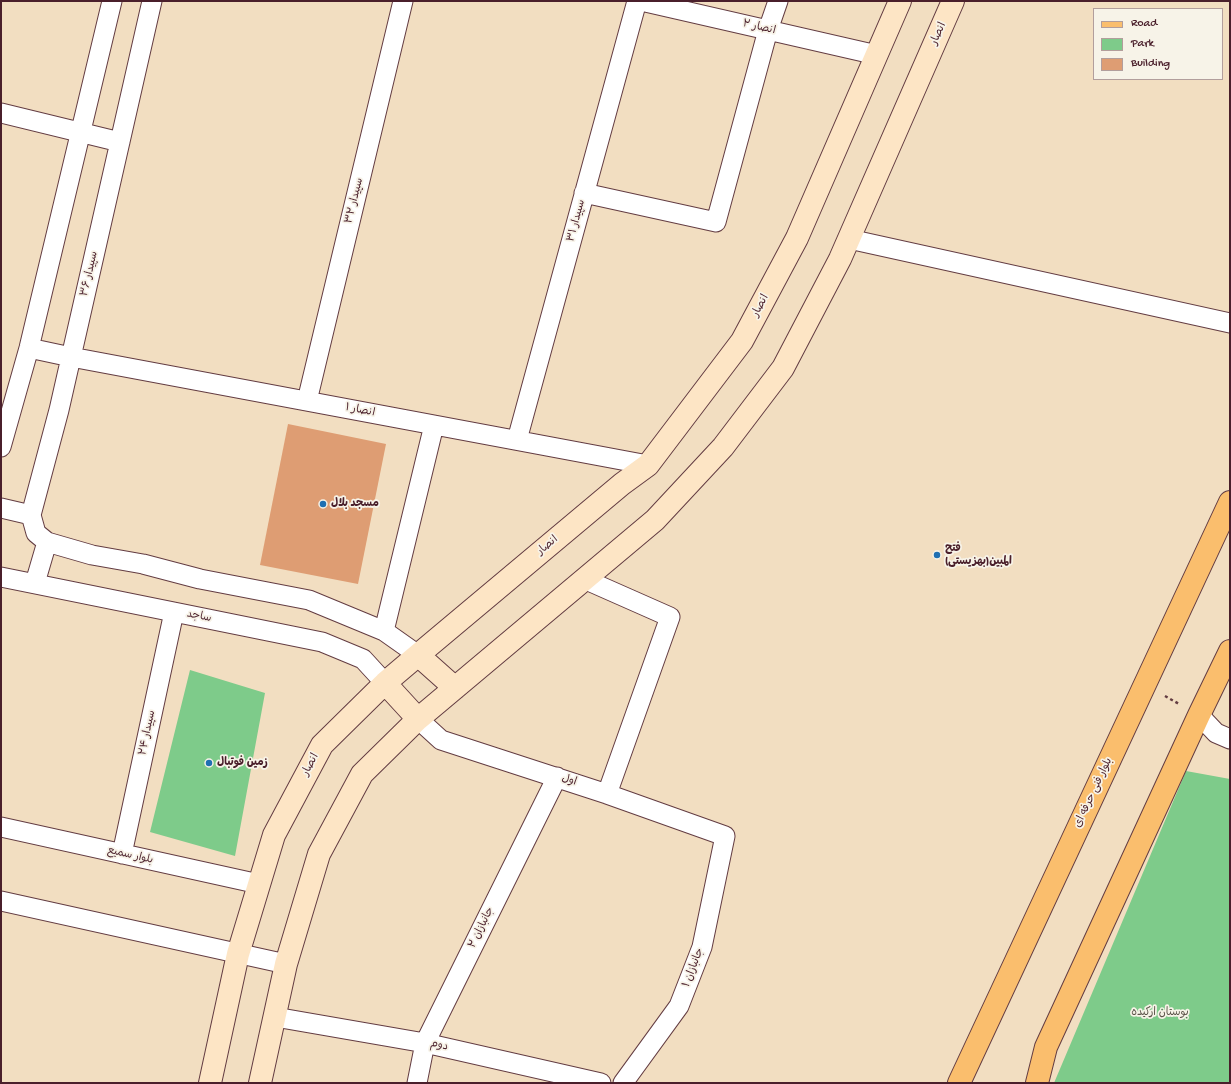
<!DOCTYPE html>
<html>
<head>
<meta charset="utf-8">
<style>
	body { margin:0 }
	#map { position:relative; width:1231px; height:1084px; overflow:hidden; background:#f2dec1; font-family:"Gochi Hand",sans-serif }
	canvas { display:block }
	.frame { position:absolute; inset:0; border:2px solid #4a1f2b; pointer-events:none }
	.legend { position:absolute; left:1093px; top:8px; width:130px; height:72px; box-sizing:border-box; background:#f7f3e8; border:1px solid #b29e9c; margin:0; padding:5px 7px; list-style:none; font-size:12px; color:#4a1f2b }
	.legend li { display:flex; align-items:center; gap:8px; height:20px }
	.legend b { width:20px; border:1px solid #b29e9c }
</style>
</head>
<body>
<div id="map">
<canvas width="1231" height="1084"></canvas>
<div class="frame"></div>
<ul class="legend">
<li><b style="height:5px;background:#fabe6d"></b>Road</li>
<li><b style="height:11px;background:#7ecb8a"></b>Park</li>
<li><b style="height:11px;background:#de9d73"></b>Building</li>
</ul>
</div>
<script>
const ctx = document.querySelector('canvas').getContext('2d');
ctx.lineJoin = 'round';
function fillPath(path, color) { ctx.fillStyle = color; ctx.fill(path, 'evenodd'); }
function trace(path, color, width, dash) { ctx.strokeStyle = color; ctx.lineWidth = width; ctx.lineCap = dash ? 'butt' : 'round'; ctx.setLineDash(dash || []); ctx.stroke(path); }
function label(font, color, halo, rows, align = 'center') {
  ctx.font = font + ' "Gochi Hand","Playpen Sans Arabic",sans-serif'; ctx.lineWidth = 3.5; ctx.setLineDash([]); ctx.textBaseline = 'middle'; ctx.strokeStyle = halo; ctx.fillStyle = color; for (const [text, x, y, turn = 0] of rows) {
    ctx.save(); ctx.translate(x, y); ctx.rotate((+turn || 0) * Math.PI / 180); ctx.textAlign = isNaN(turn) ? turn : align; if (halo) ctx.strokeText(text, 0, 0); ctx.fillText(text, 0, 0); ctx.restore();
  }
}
fillPath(new Path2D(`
	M190,670L265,693L235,856L150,832Z
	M1186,771L1230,779V1083H1054Z`), '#7ecb8a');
fillPath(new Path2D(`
	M288,424L386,444L358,584L260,565Z`), '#de9d73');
const street = new Path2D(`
	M152,1L59,410L31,515L36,533L47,542L92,555L143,564L200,579L309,600L384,631L418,655
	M641,1L877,55
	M1,113L120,142
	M584,193L716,222L768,30L778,1
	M849,239L1230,323
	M29,348L71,357L648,465
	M307,401L403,1
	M517,440L637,1
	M1,447L29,348L112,1
	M1,508L31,515
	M1,577L322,642L363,659L385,683
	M584,579L670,617L607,794
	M35,583L47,542
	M384,631L434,425
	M1199,715L1216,733L1230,739
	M418,719L441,740L607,794L725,836L702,947L679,1006L623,1083
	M1,827L259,884
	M122,854L174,612
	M1,901L286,964
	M275,1017L425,1043L601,1083
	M417,1083L425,1043L557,777`);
const secondary = new Path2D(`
	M418,655L455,688
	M385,683L418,719
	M210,1083L238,954L274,835L322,745L385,683L418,655L622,484L648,465L742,341L797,238L900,1
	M260,1083L286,964L319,854L362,774L418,719L655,520L723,447L783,368L840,259L953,1`);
const primary = new Path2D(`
	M959,1083L1230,502
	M1037,1083L1046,1047L1199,715L1230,651`);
trace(street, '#633c42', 21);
trace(secondary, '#633c42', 24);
trace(primary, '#633c42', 24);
trace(new Path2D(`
	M1165,696L1179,704`), '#633c42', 2.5, [3, 3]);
trace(street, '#fff', 19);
trace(secondary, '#fde5c5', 22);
trace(primary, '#fabe6d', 22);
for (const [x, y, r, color] of [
	[323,504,4,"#1f6fb2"],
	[937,555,4,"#1f6fb2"],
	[209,763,4,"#1f6fb2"]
]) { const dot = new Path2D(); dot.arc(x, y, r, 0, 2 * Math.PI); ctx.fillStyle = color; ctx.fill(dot); trace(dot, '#f7f3e8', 1.5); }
label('11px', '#4a1f2b', '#f7f3e8', [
	["انصار ۲",759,28,13],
	["انصار",939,34,-66],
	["سپیدار ۳۲",355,201,-76],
	["سپیدار ۳۱",577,221,-75],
	["سپیدار ۳۶",90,274,-77],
	["انصار",761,306,-62],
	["انصار ۱",360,411,11],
	["انصار",548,546,-40],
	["ساجد",199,617,11],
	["سپیدار ۲۴",148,733,-78],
	["انصار",311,765,-62],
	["اول",569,781,18],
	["بلوار فنی حرفه ای",1094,793,-65],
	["بلوار سمیع",130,856,13],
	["جانبازان ۲",482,928,-64],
	["جانبازان ۱",694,968,-69],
	["دوم",439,1046,13]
]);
label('bold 11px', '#4a1f2b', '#f7f3e8', [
	["مسجد بلال",331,504],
	["فتح",945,549],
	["المبین(بهزیستی)",945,562],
	["زمین فوتبال",217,763]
], 'left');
label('11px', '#5a5348', '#f7f3e8', [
	["بوستان ارکیده",1160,1013]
]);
</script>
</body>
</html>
